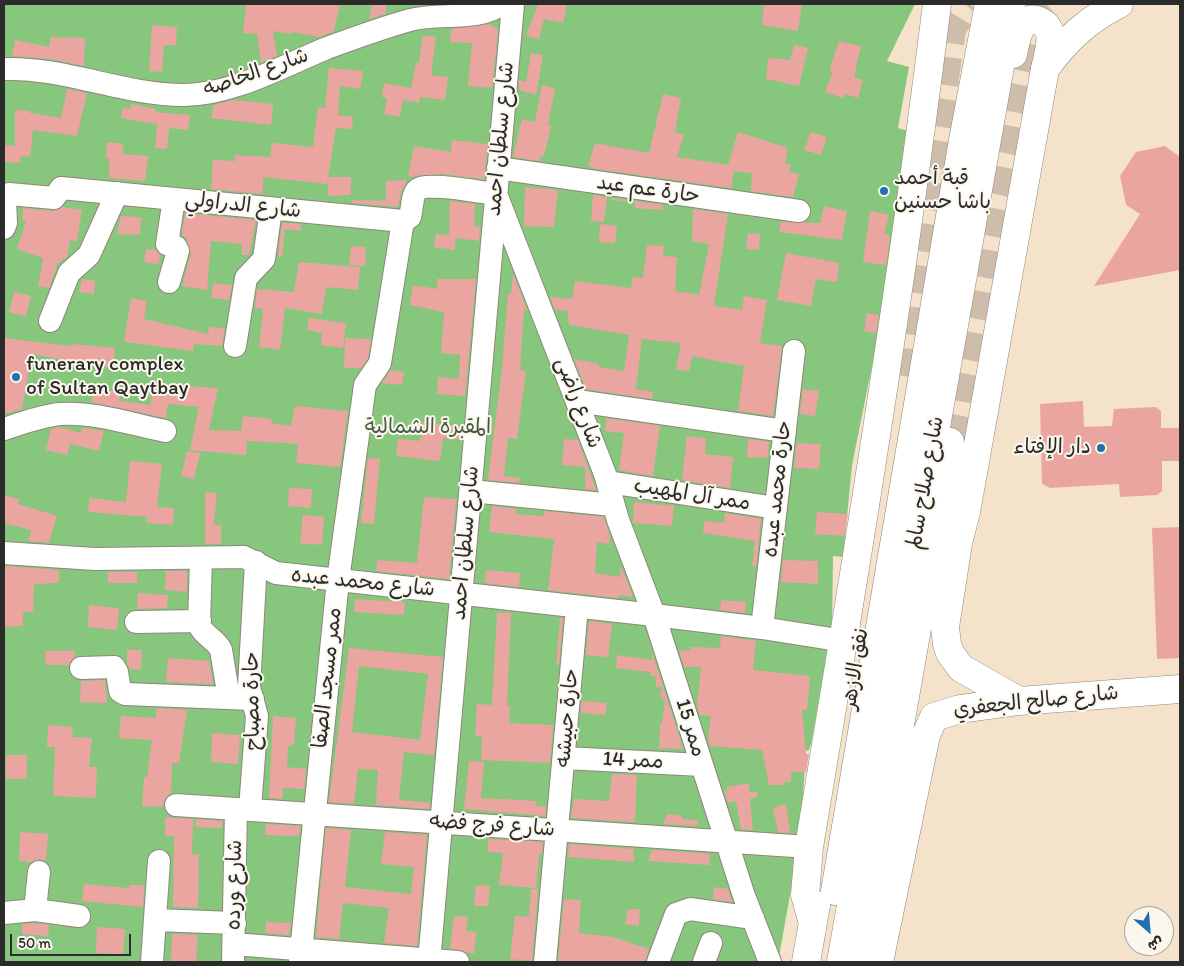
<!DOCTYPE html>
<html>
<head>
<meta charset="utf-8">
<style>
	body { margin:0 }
	#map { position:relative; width:1184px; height:966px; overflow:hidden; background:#f5e2ca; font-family:Itim,"Playpen Sans Arabic",sans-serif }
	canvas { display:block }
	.frame { position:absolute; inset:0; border:5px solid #2b2b2b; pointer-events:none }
	.north { position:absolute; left:1124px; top:906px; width:50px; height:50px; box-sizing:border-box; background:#fbf7ec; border:1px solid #a8a59f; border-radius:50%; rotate:153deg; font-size:14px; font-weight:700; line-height:20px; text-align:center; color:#2b2b2b }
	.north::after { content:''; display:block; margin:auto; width:18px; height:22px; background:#1f6fb2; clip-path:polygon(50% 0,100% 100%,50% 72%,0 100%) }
	.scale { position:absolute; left:10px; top:934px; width:121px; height:22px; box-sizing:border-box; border:2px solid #2b2b2b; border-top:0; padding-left:6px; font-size:15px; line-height:18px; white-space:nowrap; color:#2b2b2b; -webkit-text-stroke:4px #fbf7ec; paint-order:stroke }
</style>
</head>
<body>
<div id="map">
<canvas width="1184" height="966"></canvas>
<div class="frame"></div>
<div class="north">ش</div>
<div class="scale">50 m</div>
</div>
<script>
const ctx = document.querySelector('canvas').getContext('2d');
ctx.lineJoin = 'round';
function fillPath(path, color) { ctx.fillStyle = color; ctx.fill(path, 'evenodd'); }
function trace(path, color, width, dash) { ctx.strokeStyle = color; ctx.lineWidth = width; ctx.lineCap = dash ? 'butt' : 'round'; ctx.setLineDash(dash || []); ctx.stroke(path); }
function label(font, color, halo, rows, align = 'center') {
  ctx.font = font + ' Itim,"Playpen Sans Arabic",sans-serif'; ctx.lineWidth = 4; ctx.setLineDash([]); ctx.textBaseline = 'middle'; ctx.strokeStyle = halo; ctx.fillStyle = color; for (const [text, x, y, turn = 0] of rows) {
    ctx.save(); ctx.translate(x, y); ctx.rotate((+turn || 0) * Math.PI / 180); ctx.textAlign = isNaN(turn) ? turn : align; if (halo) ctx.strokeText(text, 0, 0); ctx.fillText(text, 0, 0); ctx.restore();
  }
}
fillPath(new Path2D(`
	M4,4H915L887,61L909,67L898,128L908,131L874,356L852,465L843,557L833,556L832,626L811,744L809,750L806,751L800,839L778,962H4Z`), '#86c67d');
fillPath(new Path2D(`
	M246,4H340L334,31L318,37L293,32L292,34L273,31L277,56L261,62L257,34L243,33Z
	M372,4H387L385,14L369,19Z
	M538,4H567L563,23L544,19L539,39L526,36Z
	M764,4H802L798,31L762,25Z
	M490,24L498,30L492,88L468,86L472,43L450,42L451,29Z
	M152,25L177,27L176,45H164L162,72L149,71Z
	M423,35L436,37L431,75L448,77L445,100L420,97L419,103L403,100L400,117L384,114L387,98L382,97L384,83L411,88L416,63H419Z
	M51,37L85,38L84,66L51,59L12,56L15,40L49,47Z
	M839,41L861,46L854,77L863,80L858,98L845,94L843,98L825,92L833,72L829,71Z
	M794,45L808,48L799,86L766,79L768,58L790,60Z
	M531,53L543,55L536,95L519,90V80L526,82Z
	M329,68L363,71L360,89L340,86L338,115L353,117L352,129L336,128L328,177H351V195L328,196V178L327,184L263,177V194L211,189L213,160L235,161V155L270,157L272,143L313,147L318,107L325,108Z
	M542,85L555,88L548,125L551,126L544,156L541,155L540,161L513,157L522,119L535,122Z
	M67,89L87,93L77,136L33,130L30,157L21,156L20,163L4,162V145L15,146V110L30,111V113L61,118Z
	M663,94L681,98L675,132L684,135L677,157L728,165L738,132L788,148L785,163L791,165L789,172L799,174L793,197L751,191L752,173L734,171L731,188L596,169L588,166L595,143L649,153Z
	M233,100L273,104L271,125L211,118L214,105Z
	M131,104L156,109L155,112L190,115L188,130L169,128L167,149L155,148L157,124L121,118L123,108L130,109Z
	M811,132L827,137L821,155L804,150Z
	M452,140L488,144L484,179L442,174L408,177L414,146L451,152Z
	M107,142L124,144L122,154L148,156L145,181L109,178V159L106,158Z
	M1165,146L1180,157V270L1094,286L1140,214L1126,205L1120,176L1136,152Z
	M407,180L401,192L398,207L352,203V200L386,201V181Z
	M525,187L558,190L554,227L524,226Z
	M593,195L607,197L604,222L591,221Z
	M612,198L663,205V210L635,208V202L612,200Z
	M450,201L475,204L474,226L480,227L479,241L456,238L454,250L434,247L436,234L449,235Z
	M824,206L847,211L842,240L779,232L781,222L820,223Z
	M63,207L82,210L77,241L70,240L67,257L58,263L49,288L38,286L43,258L17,249L26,221L22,220L23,208L53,211Z
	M693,209L728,214L714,306L742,310L744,296L767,300L760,343L782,346L773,416L738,411L744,366L692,356L689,371L676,369L681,343L642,339L636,389L653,392L652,399L586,389L574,359L599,364V367L624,371L629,335L569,325L567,311L555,310L550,297L572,299L575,281L631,288L633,277L643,278L647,245L664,246L663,256L677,257L675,291L699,295L709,244L692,241Z
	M870,211L889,215L884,234L890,235L886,265L863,262Z
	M185,213L256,220L249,255H242V244L211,241L207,290L182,286L191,254L187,239L182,235Z
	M121,216L141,217L140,235L117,234Z
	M282,223L301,224V231L285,229L282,257L278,256Z
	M600,224L617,226L615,243L599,242Z
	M748,233L760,234L759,250L746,249Z
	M351,246L366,247L365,266L349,265Z
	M146,249L156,250L160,255L159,264L144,262Z
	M786,253L839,263L837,282L816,279L811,306L777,300Z
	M299,262L360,267L358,290L326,287L322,314L285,308L280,350L259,347L263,308H255L257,289L294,292Z
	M513,273L527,310L524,309L520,370L526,371L517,439L508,438L504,476L520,478L519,483L488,480L502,368L508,294H511Z
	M82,279L95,281L94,294L79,292Z
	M437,279H476L465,396L437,394L438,377L459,379L460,355L441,353L444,312L410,305L413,285L437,289Z
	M213,283L232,285L229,300L211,298Z
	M14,292L31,296L26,316L9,312Z
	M131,298L147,301L144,319L208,334L209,327L225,328L222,346L194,344L193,351L124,342Z
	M867,313L879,315L876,333L864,331Z
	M309,318L346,323L343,348L321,345L322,333L307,330Z
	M4,338L71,346V344L115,348L113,368L69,364L70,361L32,354L22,409L4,414Z
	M345,338L371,339L368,358L361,368H344Z
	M391,370L404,372L402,385L382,383Z
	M152,384L218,388L209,430L241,431L243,416L272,419L271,423L291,426L295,406L348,411L340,467L296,463L298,444L247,441L246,455L190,450L199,407L168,404L166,418L91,402L95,387L121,393L119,401L151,405Z
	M803,389L819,391L815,416L800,414Z
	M1083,401L1084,427L1112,426L1114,409L1156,407L1161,411V428H1180V461H1162V491L1157,495L1120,497L1119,484L1050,488L1042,484L1040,404Z
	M606,418L660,426L653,476L619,470L624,433L605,431Z
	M422,422L463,427L462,440L443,438L440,461L396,456L398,439L420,441Z
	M59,427L81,433L82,428L104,431L99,451L70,444L67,455L46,450L51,429Z
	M687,436L706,438L705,454L733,457L730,488L682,480Z
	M564,439L578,440L596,490L585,489V467L562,465Z
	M748,439L769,442L767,458L747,457Z
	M797,443L821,444L819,469L794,468Z
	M187,451L200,453L194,479L181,476Z
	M368,458L380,459L374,524L361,523Z
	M130,461L162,464L157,507L174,508L173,525L147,523V517L88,512L90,498L126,502Z
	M289,488L312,489L311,508L288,506Z
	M205,492L217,493L214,525H221V544H205Z
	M4,495L19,499L18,504L57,516L49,543L28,541L31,530L4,523Z
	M424,497L456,499L449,579L376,571L377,560L417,563Z
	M634,502L674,506L672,526L633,523Z
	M492,506L517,509L516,514L544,516V511L604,517L610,537L609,544L597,542L595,573L620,577L621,566L633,597L619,595V598L548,590L554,539L489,532Z
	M817,512L848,514L844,536L815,534Z
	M725,513L761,519L756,567L752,566L755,541L703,533L704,521L724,523Z
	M303,515L324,517L322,545L300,543Z
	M1180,527V658L1157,659L1152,528Z
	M783,560L818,561V584L781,582Z
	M4,566L59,570V583L34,584L33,612H23V626L4,627Z
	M486,570L520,573L519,587L485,583Z
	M166,571H187V592L165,590Z
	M108,572H137V583H108Z
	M138,593L168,595L167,608L137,609Z
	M355,599L405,602L404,615L354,612Z
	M721,600L746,602L745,613L720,610Z
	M89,605L119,608L117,630L88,627Z
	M497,613H511L507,705L510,706L509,723L553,725L550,763L481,760L482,736H475L477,704L492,705Z
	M560,618H563L559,665H556Z
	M589,621L612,624L608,657L586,655Z
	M721,636L756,641L753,670L810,676L807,710H802L806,754H809L806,772H791V782H783V785H769L762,750L710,746L708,740L711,716L700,715L697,706L701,667H684L679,650L691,651V647L720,648Z
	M349,648L443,657L434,755L404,752L399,800L430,803L429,809L376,805L378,770L358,769L354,804L329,802ZM359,666L428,674L420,740L352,732Z
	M127,650H142L141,670L130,669L127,663Z
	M45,651H75V657L69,665H46Z
	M652,652L683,749L659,748L660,723H662L665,701L660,697L662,687H656V676H650L651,672L616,668L617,655L652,660Z
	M168,658L209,661L213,684L166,682Z
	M105,680L107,703L80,702L81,681Z
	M582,701L607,703L605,715L581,713Z
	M157,708L187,710L179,763H172L171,793L165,798L163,807L142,806L144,777H147L152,740L119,738L121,716L155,718Z
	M273,716L296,718L294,744L288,746L287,767L306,769L304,789L283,788L282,799L269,798Z
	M48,725L73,727L72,737L92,738L89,767H97L96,798L53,796L55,747H47Z
	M212,733L240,735L238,764L211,762Z
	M6,755H27V779H6Z
	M469,761L484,762L481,798L537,801L536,806H546L545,816L464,809Z
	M612,774L637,775L635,822L571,818L574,799L609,801Z
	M749,783V792H757V797L750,799L753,830L741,829L736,801L728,803L724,791H727V787Z
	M786,804L790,833L778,832L773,808Z
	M667,814L682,816V819L698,820L697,826L663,824Z
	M165,817L193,819L192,854H199L198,908L173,907L174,836H165Z
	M196,819L223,821L222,828L195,827Z
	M266,824L300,826L299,836L265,835Z
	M326,828L351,830L345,887L411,894L414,867L381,864L385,832L427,835L417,946L384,943L389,908L343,903L339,939L316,937Z
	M20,832L48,834L46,861L40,859L31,862L19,861Z
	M488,839L543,842L542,854H539L536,888L499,885L503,853L488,852Z
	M569,844L634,849V862L568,857Z
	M652,850L710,854L709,865L648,861Z
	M84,884L129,888V885H144L143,907L82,901Z
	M476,885L490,886L488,906H474Z
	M714,887L728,889L732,902L713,899Z
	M531,889H538L532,961L510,959L515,916L529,917Z
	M564,899L581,900L579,933L613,937L649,949L645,962H558Z
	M628,909H640L639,926L625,924Z
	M454,916L468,917L466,931L476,932L474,954L450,948Z
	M266,922L291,923L289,935L265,933Z
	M35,923L49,925L48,936L22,934V924Z
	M97,927L125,929L123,954L96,953Z
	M172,934L198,935L196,962H171Z`), '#eba5a0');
trace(new Path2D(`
	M903,376L952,29L961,14L970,4
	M950,442L997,198L1033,30L1045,13L1055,4`), '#cdbdaa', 28, [28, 14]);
const minor = new Path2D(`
	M4,69C65,67 122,95 184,95C232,95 283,66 327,48C354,38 382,28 410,20C440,12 477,22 502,4
	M498,168L799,211
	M4,228L6,223L5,199L9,194L54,198L61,188L403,221L410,217C412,210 412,195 417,190C425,181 483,193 496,194L605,474L618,520L654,615L744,896L770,962
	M169,282L178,251L176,247L167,244L174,199
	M50,321L69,273L89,255L117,193
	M235,346L246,278L264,259L271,209
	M577,401L785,431
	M4,429C22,423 41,416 60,414C95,412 131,424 165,431
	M608,482L776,508
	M471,491L613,505
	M4,553L95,559L244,557L276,573L654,615L762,628L844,641
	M201,558L199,624C203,636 216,639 221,650L229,698
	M136,622L200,621
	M762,628L794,351
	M81,668L114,667L117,672L120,691L125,694L253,699
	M564,758L702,765
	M176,805L809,847
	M250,809L257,716L249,687L256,562
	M35,910L39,872
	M4,913L35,910L79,916
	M155,920L235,923
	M234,944L458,962
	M152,962L159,861
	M233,962L236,809
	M300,962L338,580L365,385L380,363L403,221
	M429,962L513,4
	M545,962L577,607
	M658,962L676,914L690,909L753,918
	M704,962L711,943`);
const major = new Path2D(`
	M1019,701L961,668L950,653L947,644L945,627L958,543L966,512L1045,69C1066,40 1087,20 1119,4
	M813,923L805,895L809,847C856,566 902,286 937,4
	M806,962L816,905
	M858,962L950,442
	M879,962L926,735L934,717L960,709L1019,701L1180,689`);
const highway = new Path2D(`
	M1013,54C1016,40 1020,11 1041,22C1046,24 1049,29 1050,34C1052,45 1047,59 1045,69
	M835,891L963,140L989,4
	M841,962L1011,4`);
trace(minor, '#90867a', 24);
trace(major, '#90867a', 29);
trace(highway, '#90867a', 29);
trace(minor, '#fff', 22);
trace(major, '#fff', 28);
trace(highway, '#fff', 28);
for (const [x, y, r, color] of [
	[884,191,5,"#1f6fb2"],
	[16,377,5,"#1f6fb2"],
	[1101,448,5,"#1f6fb2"]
]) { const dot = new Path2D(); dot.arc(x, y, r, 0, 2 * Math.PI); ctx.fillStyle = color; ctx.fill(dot); trace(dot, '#fbf7ec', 2); }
label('21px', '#2b2b2b', '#fbf7ec', [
	["شارع الخاصه",256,73,-19],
	["شارع سلطان احمد",501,139,-85],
	["حارة عم عيد",648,190,8],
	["شارع الدراولي",243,206,6],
	["شارع راضى",578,403,69],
	["شارع صلاح سالم",926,483,-80],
	["حارة محمد عبده",778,489,-84],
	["ممر آل المهيب",692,495,9],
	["شارع سلطان احمد",466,543,-85],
	["شارع محمد عبده",363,583,6],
	["نفق الازهر",856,669,-81],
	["ممر مسجد الصفا",328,678,-84],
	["حارة مصباح",253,701,-91],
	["شارع صالح الجعفري",1036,702,-6],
	["حارة حبيشه",568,718,-85],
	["ممر 15",690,728,73],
	["ممر 14",633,761,3],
	["شارع فرج فضه",492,826,4],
	["شارع ورده",235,885,-89]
]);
label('21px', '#2b2b2b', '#fbf7ec', [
	["قبة أحمد",894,179],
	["باشا حسنين",894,203],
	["funerary complex",26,365],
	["of Sultan Qaytbay",26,389],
	["دار الإفتاء",1091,448,"right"]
], 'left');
label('21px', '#465a44', '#fbf7ec', [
	["المقبرة الشمالية",428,428]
]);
</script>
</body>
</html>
